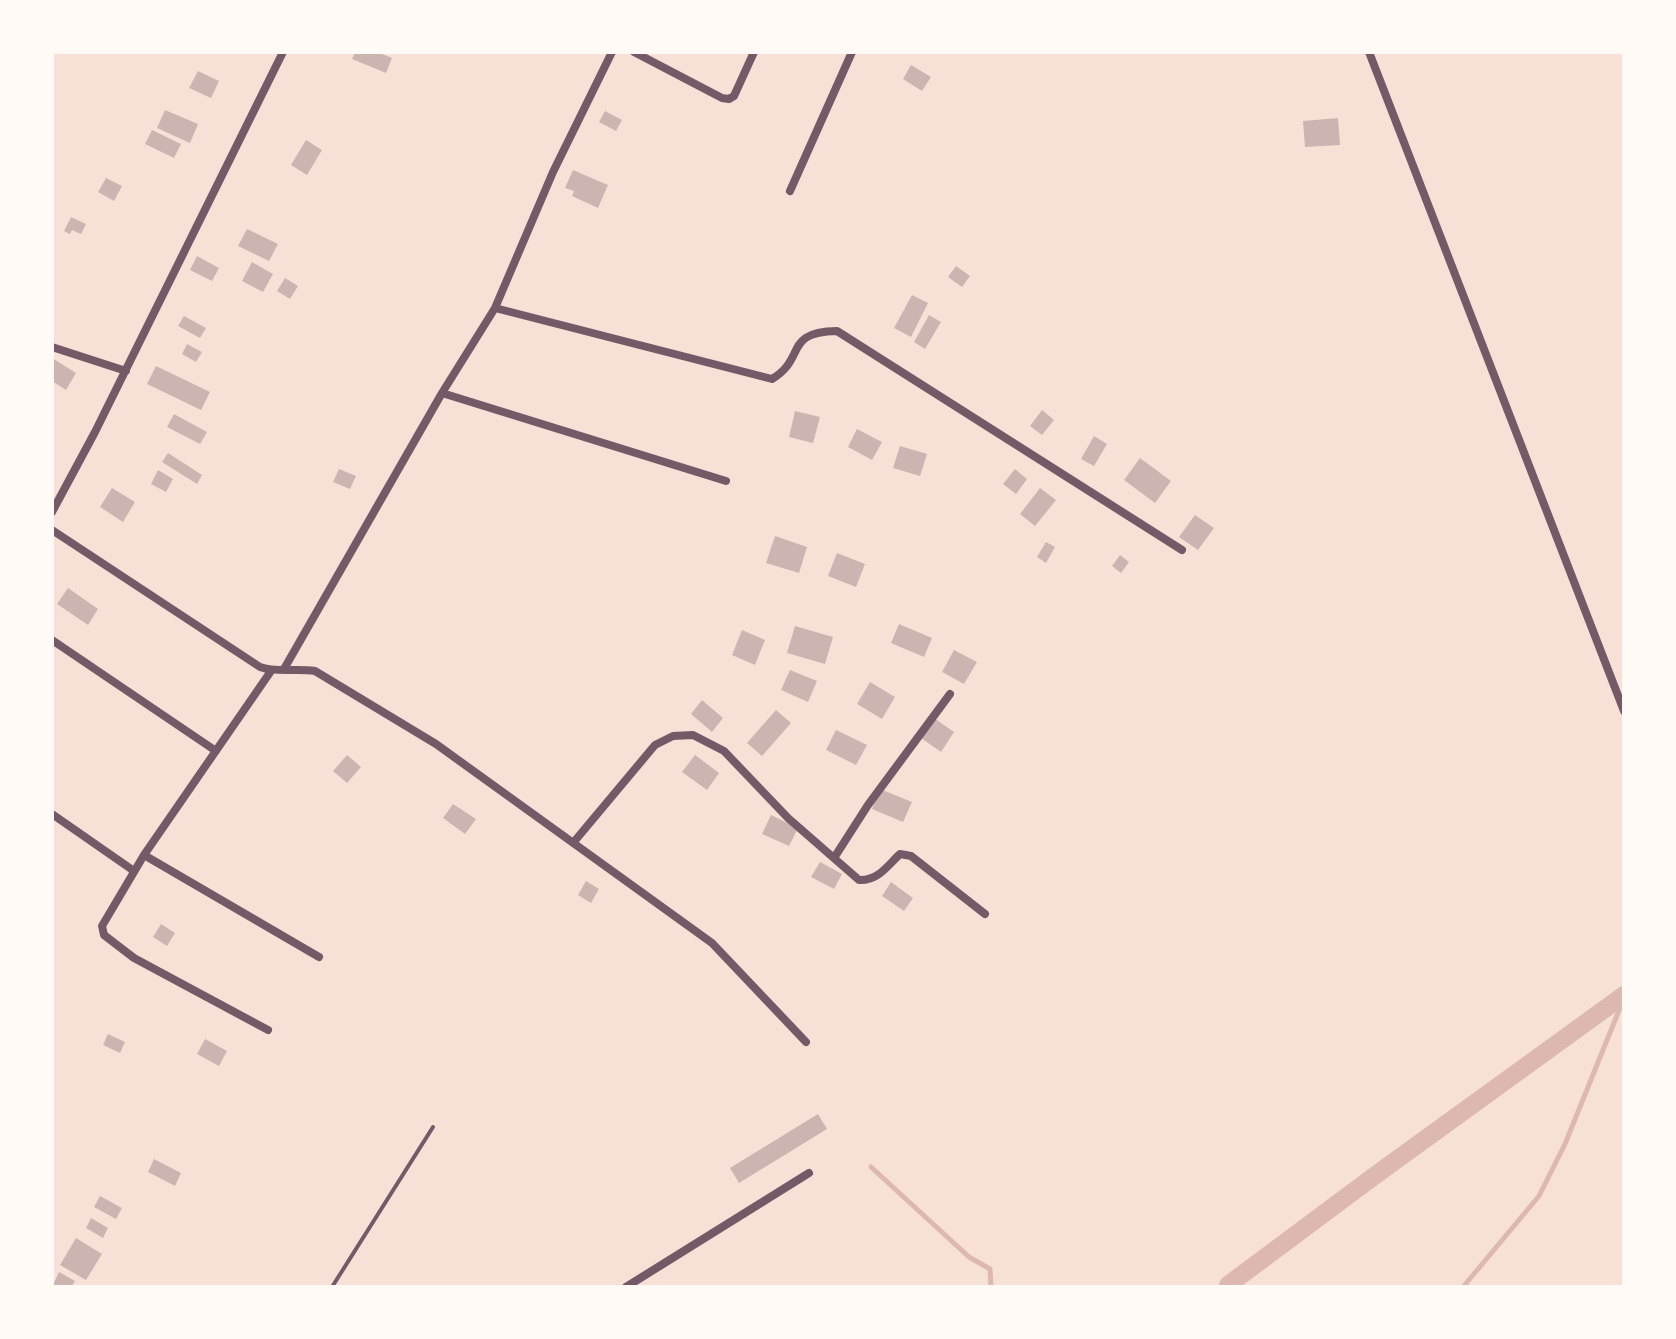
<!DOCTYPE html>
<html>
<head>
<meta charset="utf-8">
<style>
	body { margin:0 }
	#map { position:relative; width:1676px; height:1339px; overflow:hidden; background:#f7e1d7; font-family:"Alegreya Sans",sans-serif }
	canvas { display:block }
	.frame { position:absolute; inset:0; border:54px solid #fffaf5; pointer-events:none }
</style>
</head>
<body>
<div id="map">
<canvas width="1676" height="1339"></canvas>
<div class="frame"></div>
</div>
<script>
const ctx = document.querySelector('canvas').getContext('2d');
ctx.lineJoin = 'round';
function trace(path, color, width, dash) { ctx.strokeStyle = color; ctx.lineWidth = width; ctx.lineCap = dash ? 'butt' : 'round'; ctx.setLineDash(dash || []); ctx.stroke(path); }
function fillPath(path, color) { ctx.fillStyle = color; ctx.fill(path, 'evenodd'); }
trace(new Path2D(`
	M871,1167L969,1257L990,1269L991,1287
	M1225,1287H1230
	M1463,1287L1539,1196L1565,1144L1624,998`), '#dcb8b0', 5);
trace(new Path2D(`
	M1228,1285L1377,1174L1624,995`), '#dcb8b0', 18);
fillPath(new Path2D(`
	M355,52H377L392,58L386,73L352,59Z
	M911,65L931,77L922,91L903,79Z
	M198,71L219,81L211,98L189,88Z
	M165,110L198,124L190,143L157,128Z
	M605,111L622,120L616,131L599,122Z
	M1338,118L1340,145L1305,147L1303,121Z
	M152,130L181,144L174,158L145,144Z
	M306,140L322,150L307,175L291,165Z
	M573,170L608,185L598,208L572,196L574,191L565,188Z
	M106,178L122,186L114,201L98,192Z
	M71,217L86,224L81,234L72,230L70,234L64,231Z
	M247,229L278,244L269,261L238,246Z
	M197,256L219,268L212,281L190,270Z
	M252,262L273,274L263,292L242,281Z
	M956,266L970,276L962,287L948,277Z
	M285,278L298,286L290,299L277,291Z
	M912,295L928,303L911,337L894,328Z
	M929,315L941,322L925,349L914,342Z
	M184,316L206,328L200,338L178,326Z
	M187,344L202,352L196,362L182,354Z
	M52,358L76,373L66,390L52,381Z
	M156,366L210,392L201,410L147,384Z
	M1042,410L1054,420L1042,435L1030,426Z
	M795,411L820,417L813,443L789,437Z
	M174,414L207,432L200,444L167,427Z
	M857,429L882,442L872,460L848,447Z
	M1094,436L1107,444L1094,466L1081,459Z
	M900,446L927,454L920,476L893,468Z
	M168,453L202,475L197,484L162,462Z
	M1140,458L1171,481L1155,503L1124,480Z
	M339,469L356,476L350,489L333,482Z
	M1015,469L1027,479L1016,494L1003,484Z
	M158,470L173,479L166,492L151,484Z
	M112,488L135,502L123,522L100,507Z
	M1040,488L1056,500L1035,526L1020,514Z
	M1195,515L1214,528L1198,550L1179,537Z
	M775,536L807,547L799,573L766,563Z
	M1046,542L1055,547L1046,563L1037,557Z
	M837,553L865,564L856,587L828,576Z
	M1120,555L1129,562L1121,573L1112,566Z
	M68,588L98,609L88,625L57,604Z
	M899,624L932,638L924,657L891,643Z
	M795,626L833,637L825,664L787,653Z
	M742,630L765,640L755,665L732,655Z
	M954,650L977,662L964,684L942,672Z
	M790,670L817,681L808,702L781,690Z
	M870,682L895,697L882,719L857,704Z
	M702,700L723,718L712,732L691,714Z
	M776,710L791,723L762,756L747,743Z
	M934,718L954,732L941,752L921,738Z
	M836,730L867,745L856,765L826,750Z
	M347,755L361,767L347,783L333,771Z
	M695,755L719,773L707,790L682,772Z
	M880,789L912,802L903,822L872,809Z
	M453,804L476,819L465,834L443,818Z
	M771,815L798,828L789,846L762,834Z
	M820,862L842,874L834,889L811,877Z
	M586,881L599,889L591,903L578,895Z
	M891,882L913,898L904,911L882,896Z
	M161,924L175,933L167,946L153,937Z
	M108,1034L125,1042L120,1053L103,1045Z
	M205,1039L227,1051L219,1066L197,1054Z
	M818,1114L827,1129L739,1183L730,1168Z
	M154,1159L181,1173L175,1186L148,1172Z
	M100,1196L122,1208L116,1219L94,1207Z
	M91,1218L108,1228L103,1238L86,1228Z
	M76,1238L102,1254L86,1280L60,1265Z
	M59,1272L75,1281L71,1287H52Z`), '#ccb4b1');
trace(new Path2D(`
	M332,1287L433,1127`), '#755966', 4);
trace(new Path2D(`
	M634,52L722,98L729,99L734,96L754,52
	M1369,52L1624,711
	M790,191L852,52
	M495,308L772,379C807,358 783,332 837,331L1182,550
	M52,347L126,371
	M442,393L726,481
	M52,512L95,432L283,52
	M52,530L260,667C277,673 296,668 315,671L436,744L712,943L806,1042
	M52,640L216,751
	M284,669L442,393L495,308L553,172L612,52
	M52,814L134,871
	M573,843L655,745L673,736L693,735L724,751L788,818L859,880C878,881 887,866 900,854L911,856L985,914
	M144,855L319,957
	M834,858L868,805L950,694
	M268,1030L134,958L104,935L102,926L144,855L271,671
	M626,1287L809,1173`), '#755966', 8);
</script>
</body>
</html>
